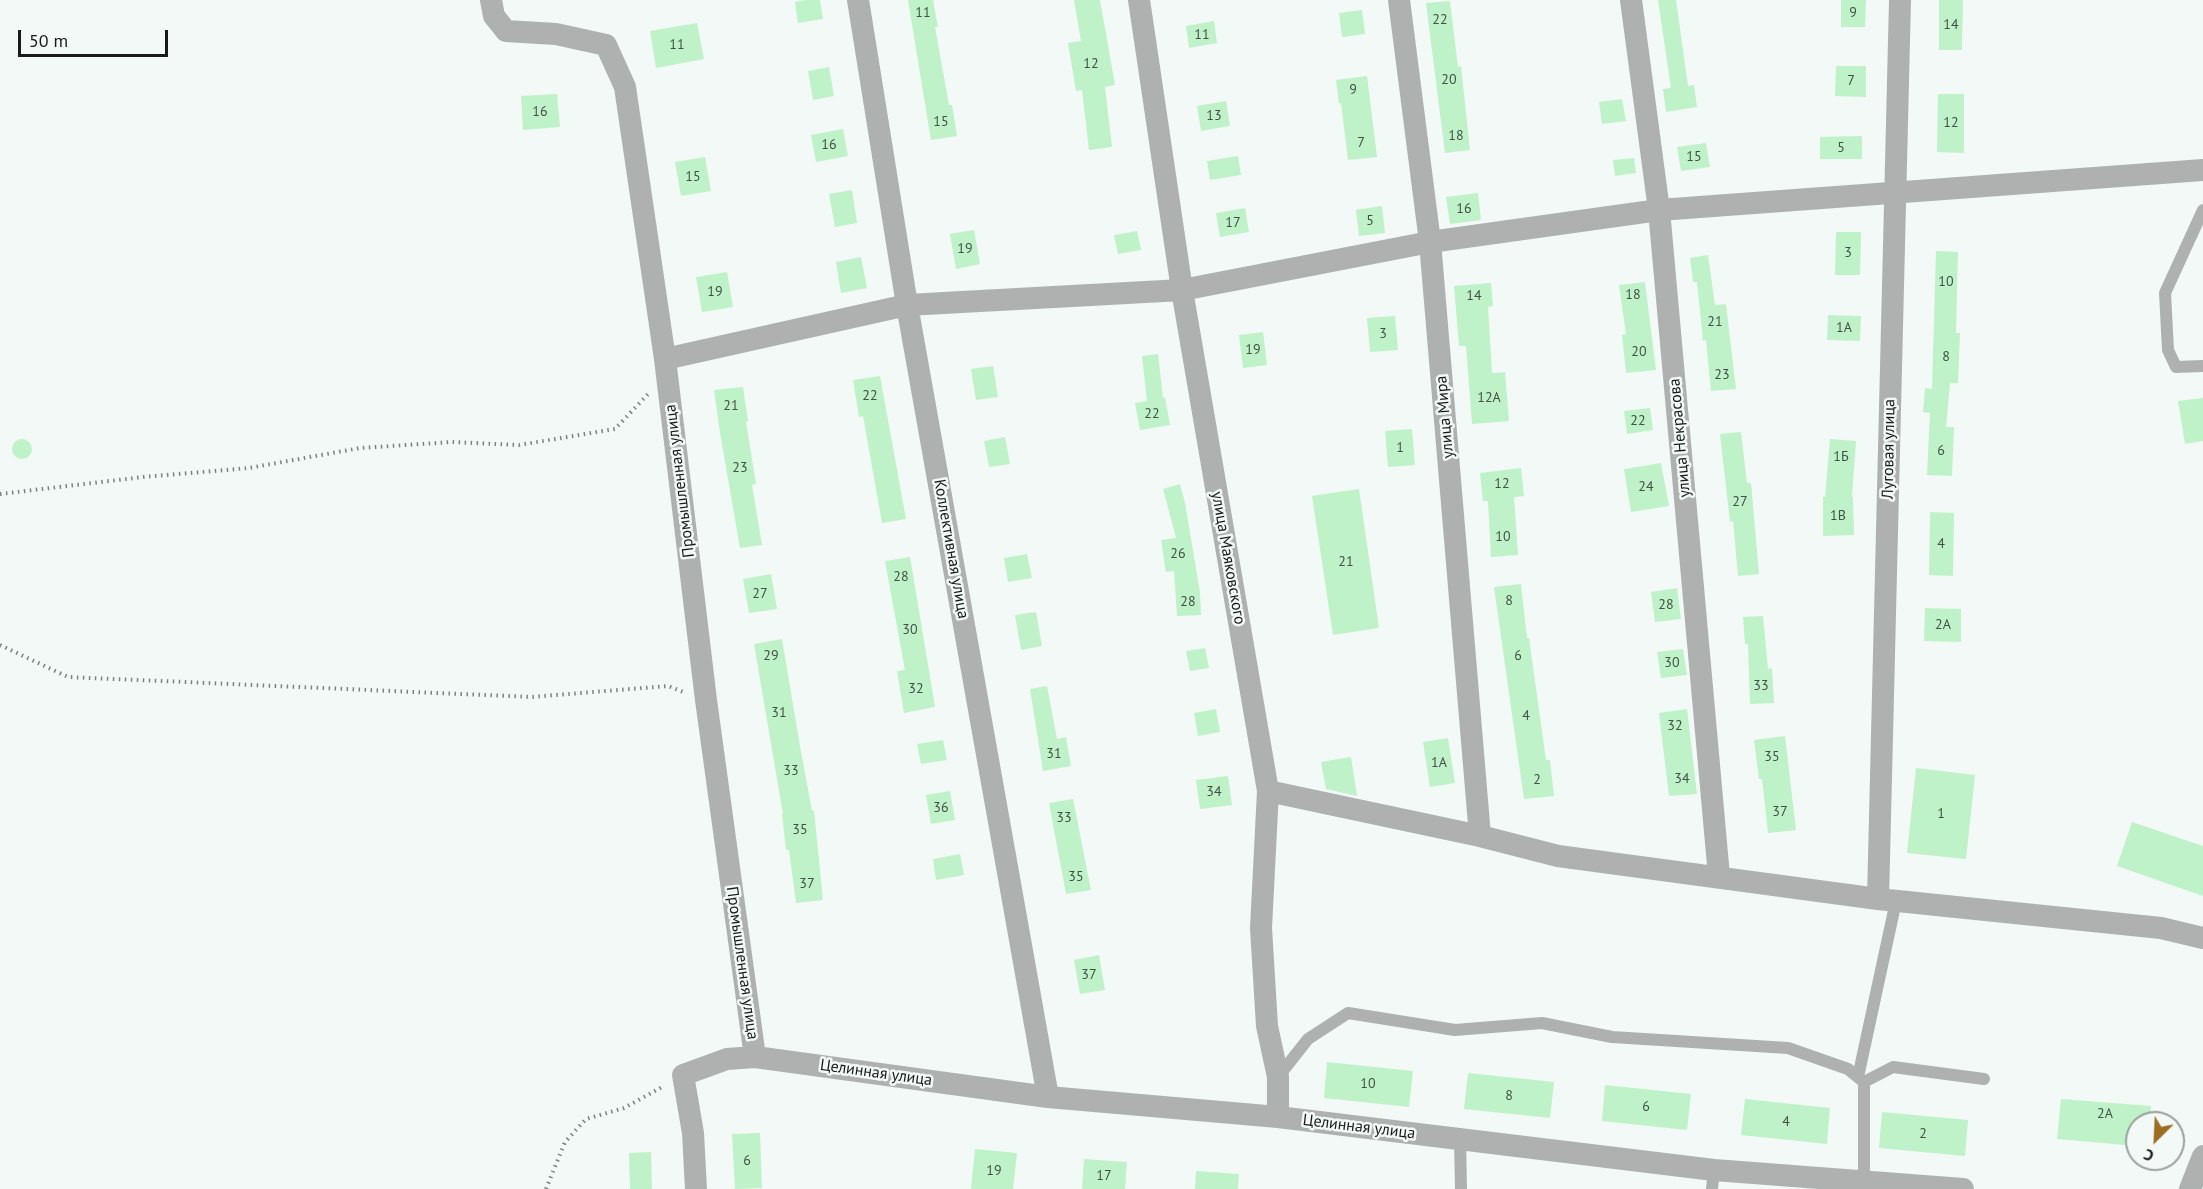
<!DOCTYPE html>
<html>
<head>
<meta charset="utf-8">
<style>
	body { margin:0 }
	#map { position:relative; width:2203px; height:1189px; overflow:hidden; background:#f2f9f6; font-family:"PT Sans",sans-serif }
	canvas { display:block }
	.north { position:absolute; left:2125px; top:1111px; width:60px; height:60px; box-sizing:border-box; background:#f2f9f6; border:2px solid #9ba09e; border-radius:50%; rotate:204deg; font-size:16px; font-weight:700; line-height:24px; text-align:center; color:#191b1a }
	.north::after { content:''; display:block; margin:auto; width:21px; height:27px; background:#9d6c21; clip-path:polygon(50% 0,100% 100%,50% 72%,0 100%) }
	.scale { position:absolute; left:18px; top:30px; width:150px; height:27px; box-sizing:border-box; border:3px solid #191b1a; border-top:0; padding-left:8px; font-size:18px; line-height:21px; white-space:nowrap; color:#191b1a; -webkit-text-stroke:4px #f2f9f6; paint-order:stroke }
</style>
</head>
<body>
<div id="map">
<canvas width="2203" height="1189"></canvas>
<div class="north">С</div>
<div class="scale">50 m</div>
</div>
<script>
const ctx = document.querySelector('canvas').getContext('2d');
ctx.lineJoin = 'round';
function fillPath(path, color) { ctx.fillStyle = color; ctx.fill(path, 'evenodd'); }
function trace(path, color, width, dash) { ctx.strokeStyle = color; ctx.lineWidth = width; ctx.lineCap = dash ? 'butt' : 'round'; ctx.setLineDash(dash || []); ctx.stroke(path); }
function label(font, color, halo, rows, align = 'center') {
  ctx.font = font + ' "PT Sans",sans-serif'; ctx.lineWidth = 5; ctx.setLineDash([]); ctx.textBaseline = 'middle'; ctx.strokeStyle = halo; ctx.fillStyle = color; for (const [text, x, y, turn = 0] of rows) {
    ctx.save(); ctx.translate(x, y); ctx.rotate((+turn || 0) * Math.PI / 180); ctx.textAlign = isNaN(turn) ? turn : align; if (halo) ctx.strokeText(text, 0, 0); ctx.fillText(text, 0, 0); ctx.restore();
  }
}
fillPath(new Path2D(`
	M806,0H820L823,19L798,23L795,2Z
	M908,0H933L938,27H935L949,105H952L957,136L931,140Z
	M1074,0H1100L1115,85L1105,87L1112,147L1089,150L1082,90L1076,91L1068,43L1081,41Z
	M1658,0H1676L1688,86L1694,85L1697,107L1666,112L1663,89L1671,88Z
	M1841,0H1866L1865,27H1841Z
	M1939,0H1963L1962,50H1939Z
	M1450,1L1458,67L1461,66L1470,150L1445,153L1426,3Z
	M1362,10L1365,34L1342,37L1339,13Z
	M1214,21L1217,43L1189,48L1186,26Z
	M697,23L704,59L656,68L650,31Z
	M1836,66H1866V97L1835,96Z
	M829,67L834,96L813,100L808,71Z
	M1367,76L1377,157L1348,160L1341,103L1339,104L1336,80Z
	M557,94L560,127L523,130L521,96Z
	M1938,94H1964V153L1937,152Z
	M1622,99L1626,121L1602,124L1599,102Z
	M1226,101L1230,126L1201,131L1197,106Z
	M843,129L848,156L816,162L811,135Z
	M1862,136V159H1820V137Z
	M1706,143L1710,167L1681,171L1677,147Z
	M1238,156L1241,175L1210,180L1207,161Z
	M705,157L711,191L681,196L675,162Z
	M1634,158L1636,173L1615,176L1613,160Z
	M852,190L857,223L835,227L829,194Z
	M1478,193L1481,220L1450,224L1446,197Z
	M1382,206L1385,233L1359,236L1356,210Z
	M1245,208L1249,232L1220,237L1216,213Z
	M974,230L980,264L956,269L950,234Z
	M1137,231L1141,250L1118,254L1114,235Z
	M1836,232H1861L1860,275H1835Z
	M1936,251L1958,252L1956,333H1960L1958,383H1950L1946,427H1954L1952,476L1927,475L1930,413L1923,412L1925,388L1932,389Z
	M1708,255L1715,305L1726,304L1736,389L1711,391L1706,340L1703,341L1697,282H1693L1690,258Z
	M861,257L867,288L841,293L836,262Z
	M727,272L733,307L702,312L696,277Z
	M1645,282L1656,370L1626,373L1622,335L1626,334L1619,285Z
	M1491,283L1493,306L1488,307L1492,373L1505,372L1509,421L1472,424L1466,346H1459L1454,286Z
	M1828,315L1861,316L1860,341L1827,340Z
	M1395,316L1398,350L1370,352L1367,318Z
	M1263,332L1267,365L1243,368L1239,335Z
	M1158,354L1163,398L1165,397L1170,425L1140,430L1135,403L1147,401L1142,356Z
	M993,366L998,397L976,400L971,369Z
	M880,376L906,519L882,523L863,416L859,417L853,380Z
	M743,387L748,421L746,422L756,484L752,485L762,545L740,548L720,433L714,390Z
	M2203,398V441L2185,444L2178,401Z
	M1650,408L1653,430L1627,434L1624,411Z
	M1412,429L1415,465L1388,467L1385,431Z
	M1741,432L1747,483H1751L1759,574L1738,576L1733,521L1730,522L1720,434Z
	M1005,437L1010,464L989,467L984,441Z
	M12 449a10 10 0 1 1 20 0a10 10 0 1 1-20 0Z
	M1830,439L1856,441L1852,497H1853L1854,535L1823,536V497H1825Z
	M1661,463L1669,506L1631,512L1624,469Z
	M1521,468L1524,496L1514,497L1518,555L1491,557L1488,501H1483L1480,473Z
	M1180,484L1185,503L1200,592L1201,615L1177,616L1174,571L1166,572L1161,540L1176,538L1163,489Z
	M1359,489L1379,628L1333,635L1312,496Z
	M1930,512L1954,513L1953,576L1929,575Z
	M1027,554L1032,578L1008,582L1004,558Z
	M910,557L935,707L904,713L897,671L905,670L885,561Z
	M771,574L777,609L749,613L743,579Z
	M1521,584L1527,638H1529L1546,760H1550L1554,796L1524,799L1494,587Z
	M1677,588L1681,619L1655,622L1651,592Z
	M1925,608L1961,609V642L1924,641Z
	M1036,612L1042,646L1021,650L1015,615Z
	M1763,616L1768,669L1772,668L1774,703L1750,704L1748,644H1745L1743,617Z
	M782,639L801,752L812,811L814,810L823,900L796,903L789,850H786L782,814H783L754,644Z
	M1205,648L1209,668L1190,671L1186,651Z
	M1683,649L1687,675L1661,678L1657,652Z
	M1047,686L1057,739L1066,737L1071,766L1043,771L1030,689Z
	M1216,709L1220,732L1198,736L1194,713Z
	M1687,709L1697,794L1669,796L1659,713Z
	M1785,736L1796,830L1768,833L1762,779H1759L1754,740Z
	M1448,738L1455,783L1430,787L1423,742Z
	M943,740L947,760L921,764L917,744Z
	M1351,757L1357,796L1326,789L1321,762Z
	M1916,768L1975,775L1966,859L1907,853Z
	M1228,776L1232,805L1200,809L1196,780Z
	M950,791L955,820L931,824L926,795Z
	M1073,799L1091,890L1066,894L1049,803Z
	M2132,822L2203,846V896L2117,866Z
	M960,854L964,875L936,880L933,859Z
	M1099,955L1105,990L1080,994L1074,960Z
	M1327,1062L1413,1071L1409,1107L1324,1098Z
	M1468,1073L1554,1082L1550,1118L1464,1109Z
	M1605,1085L1691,1094L1687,1130L1602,1121Z
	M1745,1099L1830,1108L1827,1144L1741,1135Z
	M2061,1099L2151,1106L2150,1123H2137V1146L2057,1139Z
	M1882,1112L1968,1120L1965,1156L1879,1148Z
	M760,1133L762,1188L735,1189L732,1134Z
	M975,1149L1017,1153L1013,1189H971Z
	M651,1152L652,1189H630L629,1153Z
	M1084,1159L1127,1162L1125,1189H1082Z
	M1196,1171L1239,1174L1238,1189H1195Z`), '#bff2c9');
trace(new Path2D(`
	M0,494L143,477L249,468L360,448L452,442L519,445L615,429L648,394
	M0,645L68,677L531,697L668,686L686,693
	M546,1189L565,1142L586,1119L624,1108L664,1086`), '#7d8180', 4, [1.5, 4.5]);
trace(new Path2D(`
	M2203,210L2165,293L2168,350L2176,367L2203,366
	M1278,1077L1308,1039L1348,1013L1455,1030L1542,1023L1612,1037L1788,1048L1848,1069L1864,1082V1181
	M1858,1077L1896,901
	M1864,1082L1893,1067L1984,1079
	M1460,1139L1461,1189
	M1712,1189L1714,1170`), '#aeb1b0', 12);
trace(new Path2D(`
	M491,0L494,16L506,31L556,34L606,45L625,87L665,359L706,700L755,1057
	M858,0L907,305L1048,1097
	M1139,0L1182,290L1268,791L1261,928L1267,1026L1278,1077V1117
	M1399,0L1430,242L1480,836
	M1631,0L1659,210L1719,876
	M665,359L907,305L1182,290L1430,242L1659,210L2203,170
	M1268,791L1480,836L1558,856L1878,899L2161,928L2203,938
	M1878,899L1900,0
	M696,1189L693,1133L683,1075L727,1059L755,1057L1048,1097L1278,1117L1714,1170L1963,1189
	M2190,1189L2203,1156`), '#aeb1b0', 22);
label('14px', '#425146', null, [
	["11",923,13],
	["9",1853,13],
	["22",1440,20],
	["14",1951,25],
	["11",1202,35],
	["11",677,45],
	["12",1091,64],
	["20",1449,80],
	["7",1851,81],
	["9",1353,90],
	["16",540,112],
	["13",1214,116],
	["15",941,122],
	["12",1951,123],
	["18",1456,136],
	["7",1361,143],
	["16",829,145],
	["5",1841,148],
	["15",1694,157],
	["15",693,177],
	["16",1464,209],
	["5",1370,221],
	["17",1233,223],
	["19",965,249],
	["3",1848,253],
	["10",1946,282],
	["19",715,292],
	["18",1633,295],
	["14",1474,296],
	["21",1715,322],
	["1А",1844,328],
	["3",1383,334],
	["19",1253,350],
	["20",1639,352],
	["8",1946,357],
	["23",1722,375],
	["22",870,396],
	["12А",1489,398],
	["21",731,406],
	["22",1152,414],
	["22",1638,421],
	["1",1400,448],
	["6",1941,451],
	["1Б",1841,457],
	["23",740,468],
	["12",1502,484],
	["24",1646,487],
	["27",1740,502],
	["1В",1838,516],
	["10",1503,537],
	["4",1941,544],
	["26",1178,554],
	["21",1346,562],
	["28",901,577],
	["27",760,594],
	["8",1509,601],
	["28",1188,602],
	["28",1666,605],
	["2А",1943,625],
	["30",910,630],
	["29",771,656],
	["6",1518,656],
	["30",1672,663],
	["33",1761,686],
	["32",916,689],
	["31",779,713],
	["4",1526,716],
	["32",1675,726],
	["31",1054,754],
	["35",1772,757],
	["1А",1439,763],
	["33",791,771],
	["34",1682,779],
	["2",1537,780],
	["34",1214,792],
	["36",941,808],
	["37",1780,812],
	["1",1941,814],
	["33",1064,818],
	["35",800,830],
	["35",1076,877],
	["37",807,884],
	["37",1089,975],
	["10",1368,1084],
	["8",1509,1096],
	["6",1646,1107],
	["2А",2105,1114],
	["4",1786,1122],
	["2",1923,1134],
	["6",747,1161],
	["19",994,1171],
	["17",1104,1176]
]);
label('16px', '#191b1a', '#f2f9f6', [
	["улица Мира",1445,417,-95],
	["улица Некрасова",1680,438,-95],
	["Луговая улица",1889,449,-89],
	["Промышленная улица",680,481,-97],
	["Коллективная улица",951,549,80],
	["улица Маяковского",1228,558,80],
	["Промышленная улица",742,963,82],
	["Целинная улица",876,1073,8],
	["Целинная улица",1359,1127,7]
]);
</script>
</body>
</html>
